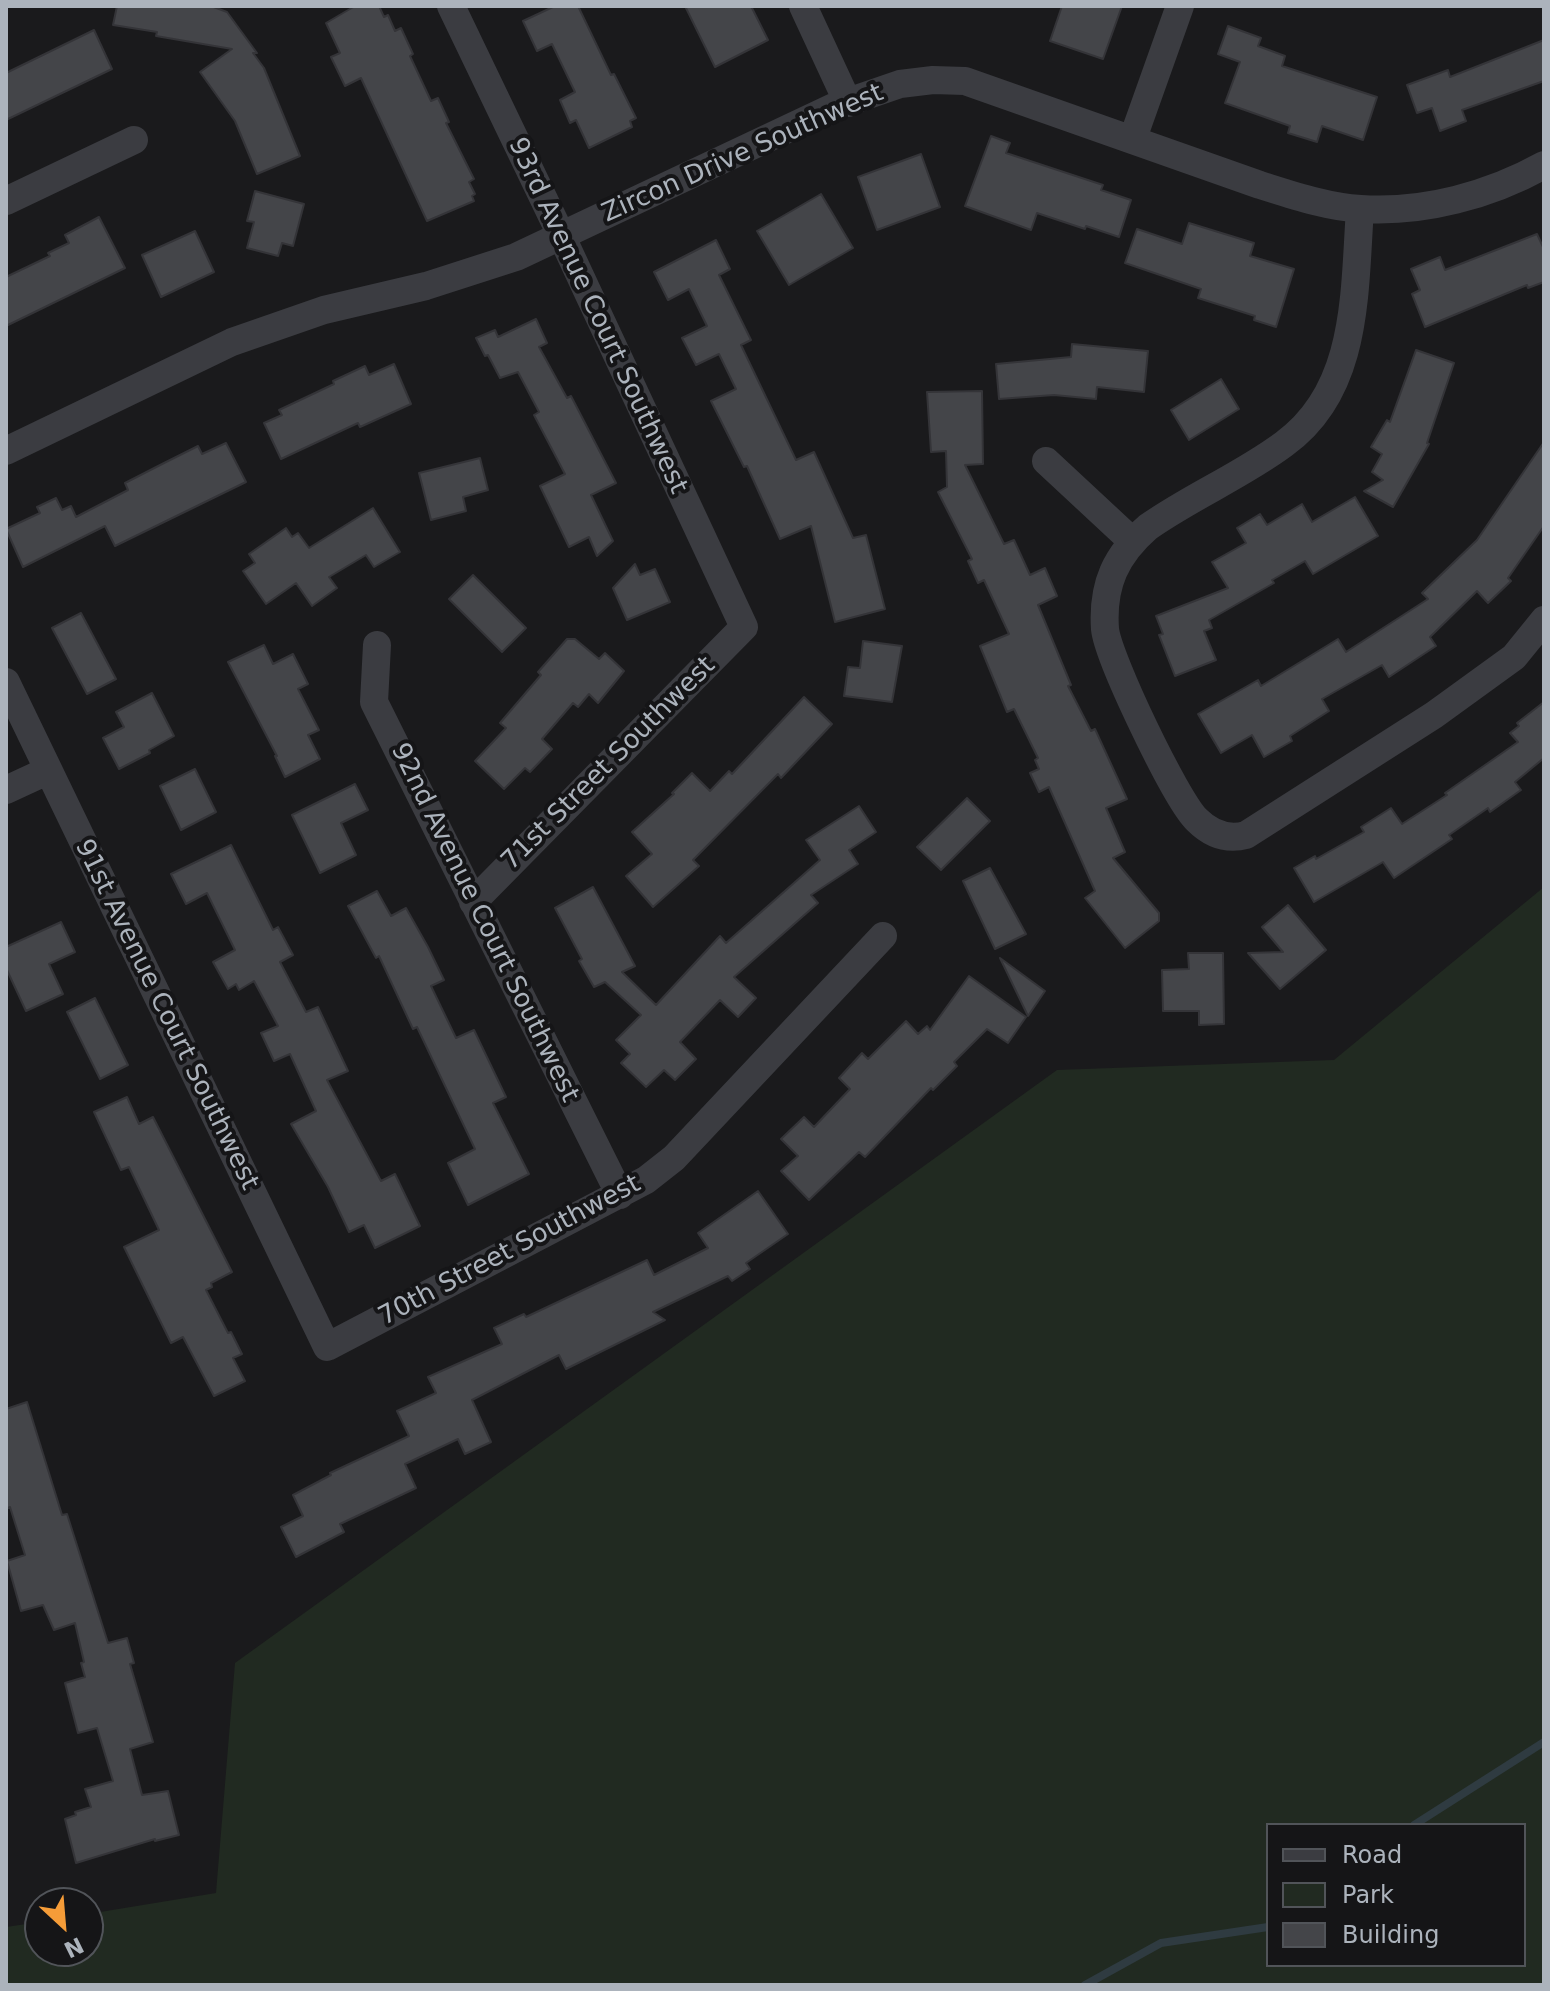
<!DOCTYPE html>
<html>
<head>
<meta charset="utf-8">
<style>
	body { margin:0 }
	#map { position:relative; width:1550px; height:1991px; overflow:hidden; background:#1a1a1c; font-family:"DejaVu Sans",sans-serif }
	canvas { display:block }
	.frame { position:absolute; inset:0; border:8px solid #acb3bc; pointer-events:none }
	.legend { position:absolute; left:1266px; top:1823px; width:260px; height:144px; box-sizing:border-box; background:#151517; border:2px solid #515459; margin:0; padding:10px 14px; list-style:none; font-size:24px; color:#acb3bc }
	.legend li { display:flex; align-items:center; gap:16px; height:40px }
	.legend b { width:40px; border:2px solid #515459 }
	.north { position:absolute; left:24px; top:1887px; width:80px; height:80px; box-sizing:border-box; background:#151517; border:2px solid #515459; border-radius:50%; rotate:154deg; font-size:22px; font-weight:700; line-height:32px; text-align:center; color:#acb3bc }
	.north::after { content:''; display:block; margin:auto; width:28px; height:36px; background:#f59c38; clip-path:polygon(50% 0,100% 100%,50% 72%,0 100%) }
</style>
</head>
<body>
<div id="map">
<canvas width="1550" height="1991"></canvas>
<div class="frame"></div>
<ul class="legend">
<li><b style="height:10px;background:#3b3c41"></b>Road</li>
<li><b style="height:22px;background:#212a21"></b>Park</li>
<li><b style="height:22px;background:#444549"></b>Building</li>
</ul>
<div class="north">N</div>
</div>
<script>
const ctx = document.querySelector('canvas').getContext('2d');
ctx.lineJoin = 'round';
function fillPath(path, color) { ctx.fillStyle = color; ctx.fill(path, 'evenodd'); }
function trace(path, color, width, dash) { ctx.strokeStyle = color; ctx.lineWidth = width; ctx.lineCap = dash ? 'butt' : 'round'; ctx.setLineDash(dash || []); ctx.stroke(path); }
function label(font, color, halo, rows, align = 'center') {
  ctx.font = font + ' "DejaVu Sans",sans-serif'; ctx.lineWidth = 8; ctx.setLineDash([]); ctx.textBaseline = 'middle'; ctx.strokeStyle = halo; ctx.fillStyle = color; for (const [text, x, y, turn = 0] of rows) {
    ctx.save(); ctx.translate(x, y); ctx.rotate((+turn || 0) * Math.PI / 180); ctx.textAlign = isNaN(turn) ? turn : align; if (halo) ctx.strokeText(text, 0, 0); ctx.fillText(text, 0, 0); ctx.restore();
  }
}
fillPath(new Path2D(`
	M1544,887V1985H6V1927L40,1922V1951H88V1914L216,1893L235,1663L1057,1070L1334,1060ZM1268,1825H1524V1965H1268Z`), '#212a21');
trace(new Path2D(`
	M1414,1825L1544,1742
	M1085,1985L1161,1943L1268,1927`), '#2f3b41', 8);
const building = new Path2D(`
	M117,6H211L227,12L257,53H253L264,68L300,156L257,174L235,121L200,72L232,49L156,36L157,32L113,25Z
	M355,6H379L384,17L388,15L395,31L401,28L413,54L410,56L431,101L438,98L449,122L446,123L474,179L469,182L475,194L472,196L474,201L427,221L361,78L345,86L331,57L340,53L326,23Z
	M555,6H578L611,75L614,74L636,118L630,121L632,127L589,148L576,120L570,123L560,100L575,92L552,44L537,51L523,21Z
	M685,6H751L768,40L715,67Z
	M1062,6H1122L1103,59L1050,41Z
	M1228,26L1261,38L1258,46L1285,56L1282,66L1377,97L1363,140L1322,126L1317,142L1288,133L1290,126L1225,103L1240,62L1218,54Z
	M94,30L112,69L6,120V73Z
	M1544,40V81L1462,110L1466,121L1440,131L1432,108L1417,113L1407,85L1448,70L1450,77Z
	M991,136L1010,143L1006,153L1103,185L1101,190L1131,200L1119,237L1086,226L1085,229L1037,213L1031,230L965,206Z
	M921,154L940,207L877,230L858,177Z
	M255,191L304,204L293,246L282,243L278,256L247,248L254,222L247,221Z
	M821,194L853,248L789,285L757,231Z
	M99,217L125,268L6,326V277L50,256L48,253L69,243L65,235Z
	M1189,223L1254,243L1250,256L1294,269L1276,327L1254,320L1255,316L1198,298L1201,289L1125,263L1137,229L1182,244Z
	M195,231L214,272L161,297L142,255Z
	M1537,234L1544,249V282L1528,288L1527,285L1425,327L1412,294L1420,290L1411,269L1440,257L1445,270Z
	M716,240L730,269L719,275L751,340L741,345L796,460L814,452L853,538L866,535L885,609L835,622L811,526L780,539L747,466L744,467L711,401L736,389L719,354L696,365L682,338L707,326L689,289L668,300L654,272Z
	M536,319L547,343L539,347L567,398L571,396L616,483L591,495L613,541L597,556L589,537L569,547L540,486L565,474L534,415L539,412L518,372L500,378L488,355L485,356L476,338L495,330L498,337Z
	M1072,344L1148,351L1144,392L1097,387L1096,399L1054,395L999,399L996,364L1071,357Z
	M1416,350L1454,363L1427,443L1429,444L1393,507L1364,491L1383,480L1372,472L1382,454L1371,447L1387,420L1390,422Z
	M394,364L411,404L360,427L358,423L281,459L264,423L282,415L279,410L334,384L333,381L365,366L369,375Z
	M1221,379L1239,409L1189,440L1171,410Z
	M982,391L983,464L965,465L1004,544L1014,540L1030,575L1045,568L1057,596L1038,605L1071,685L1068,686L1091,731L1095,729L1127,799L1106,808L1125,852L1113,858L1159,913V921L1125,948L1085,898L1095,891L1049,787L1039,792L1030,773L1039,769L1035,760L1038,758L1014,709L1007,712L980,646L1009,634L984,580L978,583L968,561L972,559L938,492L947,487L946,451L931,452L927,392Z
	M1544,442V526L1508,578L1511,581L1488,603L1477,591L1430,637L1436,646L1389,677L1382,665L1322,699L1329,711L1290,736L1292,741L1264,757L1252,735L1221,753L1198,714L1258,680L1261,686L1338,639L1346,652L1428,599L1422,593L1477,540Z
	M226,443L246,482L115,546L105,526L23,567L6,529L40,513L37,507L56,498L62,510L71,506L76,517L128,490L125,483L166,462L198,446L202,454Z
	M480,458L488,490L463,497L466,511L431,520L419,473Z
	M1355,497L1378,536L1313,574L1305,561L1272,580L1274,583L1209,620L1212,628L1204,631L1216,660L1175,676L1159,635L1163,634L1156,616L1228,588L1212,562L1246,543L1237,528L1260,514L1267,525L1302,504L1312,522Z
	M373,508L400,552L374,567L366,555L329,577L337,588L312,606L296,583L266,604L243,571L255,563L249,554L286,528L292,537L298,533L309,548Z
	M635,564L640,575L655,569L670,602L627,620L613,588Z
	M473,575L526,628L502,652L449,599Z
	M81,613L116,679L87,694L52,628Z
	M567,639H575L599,659L605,653L624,671L598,703L589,694L578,707L573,703L542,739L552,749L530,772L525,768L504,789L475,761L506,728L500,723L541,675L538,672Z
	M863,641L902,646L892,702L844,696L848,667L860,668Z
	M264,645L273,664L293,654L308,684L298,689L319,730L308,735L320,759L285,777L275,756H277L228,662Z
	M152,693L174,736L149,750L150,753L119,769L103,738L124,727L116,712Z
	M804,697L832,724L781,778L778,774L693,860L699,866L653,907L626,876L652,854L632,832L674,794L672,793L692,773L710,791L729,771L732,774Z
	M1544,702V758L1515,782L1521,790L1490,812L1488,808L1449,835L1452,839L1394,878L1383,862L1314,902L1294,868L1315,856L1316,859L1364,832L1361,827L1391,808L1402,824L1447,795L1445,793L1518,742L1510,733L1519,726L1517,723Z
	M195,769L216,812L181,830L160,786Z
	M355,784L368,810L341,823L356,855L320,873L292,815Z
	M967,798L990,821L941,870L917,847Z
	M859,806L876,832L849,850L858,864L811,895L818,903L734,977L756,998L738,1017L720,1000L680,1042L696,1059L675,1080L664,1070L646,1087L621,1063L630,1054L616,1040L641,1015L605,982L594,987L579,961L582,959L555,908L593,887L635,966L622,972L656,1005L720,936L726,943L820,860L806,840Z
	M231,845L273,930L278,927L293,955L280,962L306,1012L318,1007L348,1071L327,1080L381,1181L395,1174L420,1226L375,1248L364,1225L349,1232L328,1187L291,1124L316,1111L290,1054L274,1061L261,1033L278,1026L254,981L239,990L236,984L228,989L213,962L235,950L207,893L186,904L171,874Z
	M990,868L1026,934L995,949L963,881Z
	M377,891L391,916L406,908L428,947L444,980L431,986L456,1038L474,1030L506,1097L493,1103L529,1174L468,1205L448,1163L475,1149L417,1027L413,1029L379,956L376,958L348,906Z
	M1288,905L1326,950L1280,989L1248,953L1283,952L1262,927Z
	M61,922L75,952L49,964L63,994L26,1011L6,968V947Z
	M1188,953H1223L1224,1024L1199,1025V1011H1163L1162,970L1189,969Z
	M1000,958L1045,991L1028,1016Z
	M969,976L1026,1017L1008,1043L987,1029L954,1062L957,1066L933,1090L931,1088L865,1157L859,1152L809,1200L781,1171L798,1156L781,1139L804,1117L814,1127L850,1089L839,1078L862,1053L868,1059L906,1021L918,1034L927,1026L930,1030Z
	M95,998L128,1065L100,1079L67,1012Z
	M127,1097L139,1124L153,1117L232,1272L211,1283L212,1287L206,1290L228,1333L231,1332L242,1354L233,1358L245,1381L214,1396L183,1337L171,1343L124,1247L159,1230L129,1167L121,1170L94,1112Z
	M758,1191L788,1234L746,1263L750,1269L732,1281L728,1276L653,1312L665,1320L566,1369L559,1355L472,1400L491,1442L465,1454L458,1439L405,1464L416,1488L340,1524L344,1532L296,1557L281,1527L303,1516L293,1495L331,1475L330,1473L409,1436L397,1411L436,1393L428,1377L502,1344L494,1328L524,1314L526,1317L647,1260L654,1275L708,1248L698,1233Z
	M27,1402L62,1515L67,1514L108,1643L127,1638L134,1663L130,1664L153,1742L130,1749L142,1795L168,1791L179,1835L155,1841V1839L76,1863L65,1819L76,1815L75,1812L91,1807L85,1789L113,1781L97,1728L78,1733L65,1683L85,1677L81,1663L84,1662L75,1623L54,1630L43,1605L21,1611L7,1561L25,1555L10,1507L6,1509V1409Z`);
fillPath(building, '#444549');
trace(building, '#343438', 2);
trace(new Path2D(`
	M451,6L562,237L744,627L473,902
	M803,6L848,103
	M1133,138L1180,6
	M6,201L134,140
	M1360,209C1354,292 1359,390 1284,444C1241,476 1192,496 1148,527C1116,555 1102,584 1105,629C1108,658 1176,800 1197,820C1211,834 1227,840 1246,835L1434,715L1514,657L1544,620
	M6,451L232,342L324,310L426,286L516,257L836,106L900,84L933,80L965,81L1260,185C1292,195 1327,207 1361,209C1424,213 1490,195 1544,165
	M1046,461L1132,541
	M377,645L374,702L620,1195
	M6,682L327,1347L646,1180L674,1158L883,936
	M6,790L47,771`), '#3b3c41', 28);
label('26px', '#acb3bc', '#151517', [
	["Zircon Drive Southwest",743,154,-24],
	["93rd Avenue Court Southwest",597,316,65],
	["71st Street Southwest",609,764,-45],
	["92nd Avenue Court Southwest",484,923,64],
	["91st Avenue Court Southwest",166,1015,64],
	["70th Street Southwest",510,1251,-28]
]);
</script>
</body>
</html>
